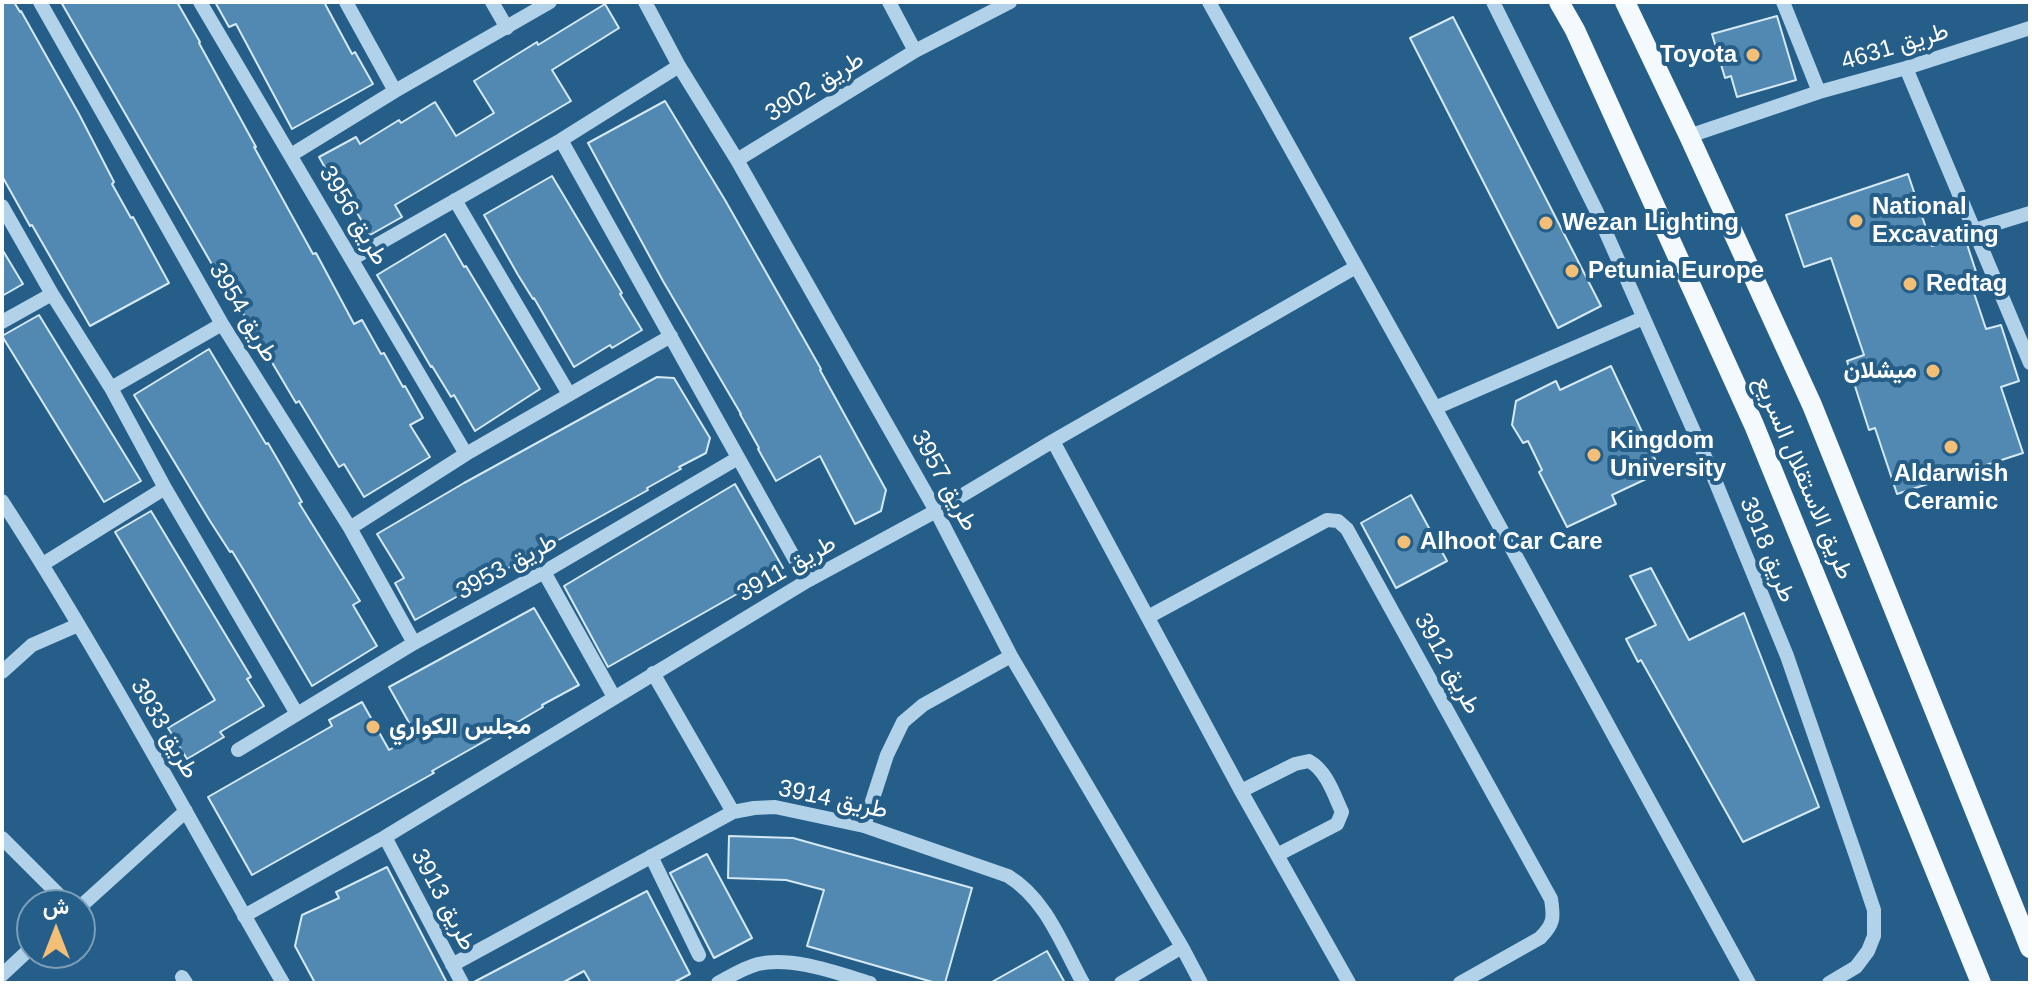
<!DOCTYPE html>
<html>
<head>
<meta charset="utf-8">
<style>
	body { margin:0 }
	#map { position:relative; width:2032px; height:985px; overflow:hidden; background:#255e88; font-family:Helvetica,Vazirmatn,sans-serif }
	canvas { display:block }
	.frame { position:absolute; inset:0; border:4px solid #fff; pointer-events:none }
	.north { position:absolute; left:16px; top:889px; width:80px; height:80px; box-sizing:border-box; background:#255e88; border:2px solid #7c9eb8; border-radius:50%; rotate:0deg; font-size:22px; font-weight:700; line-height:32px; text-align:center; color:#fff }
	.north::after { content:''; display:block; margin:auto; width:28px; height:36px; background:#f3be76; clip-path:polygon(50% 0,100% 100%,50% 72%,0 100%) }
</style>
</head>
<body>
<div id="map">
<canvas width="2032" height="985"></canvas>
<div class="frame"></div>
<div class="north">ش</div>
</div>
<script>
const ctx = document.querySelector('canvas').getContext('2d');
ctx.lineJoin = 'round';
function fillPath(path, color) { ctx.fillStyle = color; ctx.fill(path, 'evenodd'); }
function trace(path, color, width, dash) { ctx.strokeStyle = color; ctx.lineWidth = width; ctx.lineCap = dash ? 'butt' : 'round'; ctx.setLineDash(dash || []); ctx.stroke(path); }
function label(font, color, halo, rows, align = 'center') {
  ctx.font = font + ' Helvetica,Vazirmatn,sans-serif'; ctx.lineWidth = 8; ctx.setLineDash([]); ctx.textBaseline = 'middle'; ctx.strokeStyle = halo; ctx.fillStyle = color; for (const [text, x, y, turn = 0] of rows) {
    ctx.save(); ctx.translate(x, y); ctx.rotate((+turn || 0) * Math.PI / 180); ctx.textAlign = isNaN(turn) ? turn : align; if (halo) ctx.strokeText(text, 0, 0); ctx.fillText(text, 0, 0); ctx.restore();
  }
}
const building = new Path2D(`
	M2,2H14L20,12L21,11L79,114L114,182L112,184L131,218L133,217L169,283L90,326L32,225L30,226L2,176Z
	M61,2H177L200,42L199,43L256,147H254L313,254L316,253L354,324L362,320L381,354L384,353L403,387L405,386L423,418L410,425L430,457L364,497L344,464L339,467L299,401L296,403L231,293L229,294Z
	M215,2H324L352,54L355,52L373,84L292,129L236,24L229,27Z
	M605,4L619,28L552,70L571,101L395,205L402,217L370,235L342,187L337,189L319,157L356,137L360,144L399,120L401,123L435,102L456,136L494,113L474,81L537,42L538,45Z
	M1777,16L1796,80L1737,97L1731,76L1725,78L1712,34Z
	M1453,17L1601,306L1558,328L1410,38Z
	M665,101L725,200L821,369L820,370L886,490L881,511L855,524L820,456L776,481L758,449L759,448L740,414H741L663,281L588,143Z
	M1908,174L1932,246L1964,235L1982,290L1974,293L1986,329L2001,325L2019,381L2001,387L2023,453L1897,494L1875,428L1869,430L1847,361L1864,355L1831,258L1804,267L1786,215Z
	M552,176L622,293L620,294L642,330L612,348L610,345L574,367L534,298L533,299L518,275L484,215Z
	M445,234L464,267L466,266L540,389L475,431L454,395L451,397L432,366L431,367L377,275Z
	M2,249L23,284L2,296Z
	M39,315L141,481L104,502L2,336Z
	M209,349L266,444L268,443L282,467L302,502L299,503L360,601L353,605L377,646L312,686L252,584L232,551L230,552L210,521L134,395Z
	M1611,366L1661,472L1612,495L1616,504L1567,527L1539,472L1542,470L1528,441L1523,443L1512,425L1516,401L1556,381L1560,390Z
	M657,377L674,378L710,438L706,453L679,467L681,469L647,488L648,490L415,620L395,583L404,578L377,534L464,483Z
	M735,484L783,568L608,667L564,586Z
	M1411,495L1447,561L1396,588L1361,523Z
	M151,511L251,677L247,679L264,706L220,732L224,737L187,759L168,728L215,700L115,532Z
	M1651,568L1689,640L1744,613L1819,807L1743,842L1641,660L1638,662L1626,639L1656,625L1630,576Z
	M534,608L579,685L542,705L543,707L506,729L432,771L434,773L252,875L208,797L332,726L329,720L362,702L389,750L416,735L389,687Z
	M729,836L793,838L972,888L945,983H936L807,946L824,890L786,880L728,878Z
	M707,854L752,938L714,958L670,873Z
	M387,867L447,983H315L295,946L302,915L339,898L336,892Z
	M647,891L690,974L673,983H591L584,971L562,983H472Z
	M1047,951L1065,983H990Z`);
fillPath(building, '#5189b2');
trace(building, '#d5e9f7', 2);
trace(new Path2D(`
	M40,2L222,324L350,528L414,643
	M200,2L466,454
	M346,2L395,91
	M492,2L507,28
	M645,2L679,66L737,160L936,511L1011,656L1182,947L1201,983
	M889,2L915,51
	M1209,2L1435,408L1749,983
	M1493,2L1596,210L1707,461L1787,656L1857,859L1874,910V936L1868,951L1856,967L1829,983
	M1783,2L1819,92
	M1906,68L2030,363
	M1689,136L1819,92L1906,68L2030,28
	M561,140L807,581
	M291,155L395,91L550,2
	M737,160L915,51L1010,2
	M455,200L569,394
	M2,206L52,294L111,388L165,488L297,714
	M1975,230L2030,213
	M352,259L561,140L679,66
	M2,322L52,294
	M111,388L222,324
	M1435,408L1643,318
	M1053,441L1241,791L1349,983
	M2,501C103,657 190,822 283,983
	M350,528L466,454L671,336
	M43,564L165,488
	M544,572L614,697
	M1148,617L1327,520L1338,521L1347,529L1551,899C1554,918 1554,924 1540,938L1460,983
	M2,672L32,645L78,625
	M653,673L733,812
	M238,750L414,643L544,572L738,458
	M1241,791L1295,764L1309,761C1327,771 1334,795 1342,812L1337,824L1277,855
	M864,826L887,755L903,722L923,705L1011,656
	M385,837L462,983
	M2,838L69,905
	M651,856L699,955
	M80,907L186,811
	M244,916L385,837L807,581L936,511L1053,441L1356,267
	M452,965L733,812L754,808L775,807L864,826L1008,876C1046,899 1062,945 1083,983
	M2,975L32,947
	M182,977L186,983
	M718,983C731,976 743,968 758,964C792,956 837,973 870,983
	M1121,983L1182,947`), '#b1d2e9', 14);
trace(new Path2D(`
	M1559,2L1575,30L1754,425L1981,983
	M1625,2L1689,136L1812,405L2030,948`), '#f4f9fe', 20);
for (const [x, y, r, color] of [
	[1753,55,8,"#f3be76"],
	[1856,221,8,"#f3be76"],
	[1546,223,8,"#f3be76"],
	[1572,271,8,"#f3be76"],
	[1910,284,8,"#f3be76"],
	[1933,371,8,"#f3be76"],
	[1951,447,8,"#f3be76"],
	[1594,455,8,"#f3be76"],
	[1404,542,8,"#f3be76"],
	[373,727,8,"#f3be76"]
]) { const dot = new Path2D(); dot.arc(x, y, r, 0, 2 * Math.PI); ctx.fillStyle = color; ctx.fill(dot); trace(dot, '#255e88', 3); }
label('24px', '#fff', '#255e88', [
	["طريق 4631",1895,47,-17],
	["طريق 3902",815,87,-32],
	["طريق 3956",353,216,59],
	["طريق 3954",243,313,59],
	["طريق الاستقلال السريع",1803,478,67],
	["طريق 3957",944,481,61],
	["طريق 3918",1767,550,68],
	["طريق 3953",507,567,-29],
	["طريق 3911",787,569,-30],
	["طريق 3912",1447,664,61],
	["طريق 3933",164,729,60],
	["طريق 3914",833,800,12],
	["طريق 3913",443,900,62]
]);
label('bold 24px', '#fff', '#255e88', [
	["Toyota",1737,55,"right"],
	["National",1872,207],
	["Excavating",1872,235],
	["Wezan Lighting",1562,223],
	["Petunia Europe",1588,271],
	["Redtag",1926,284],
	["ميشلان",1917,371,"right"],
	["Kingdom",1610,441],
	["University",1610,469],
	["Aldarwish",1951,474,"center"],
	["Ceramic",1951,502,"center"],
	["Alhoot Car Care",1420,542],
	["مجلس الكواري",389,727]
], 'left');
</script>
</body>
</html>
